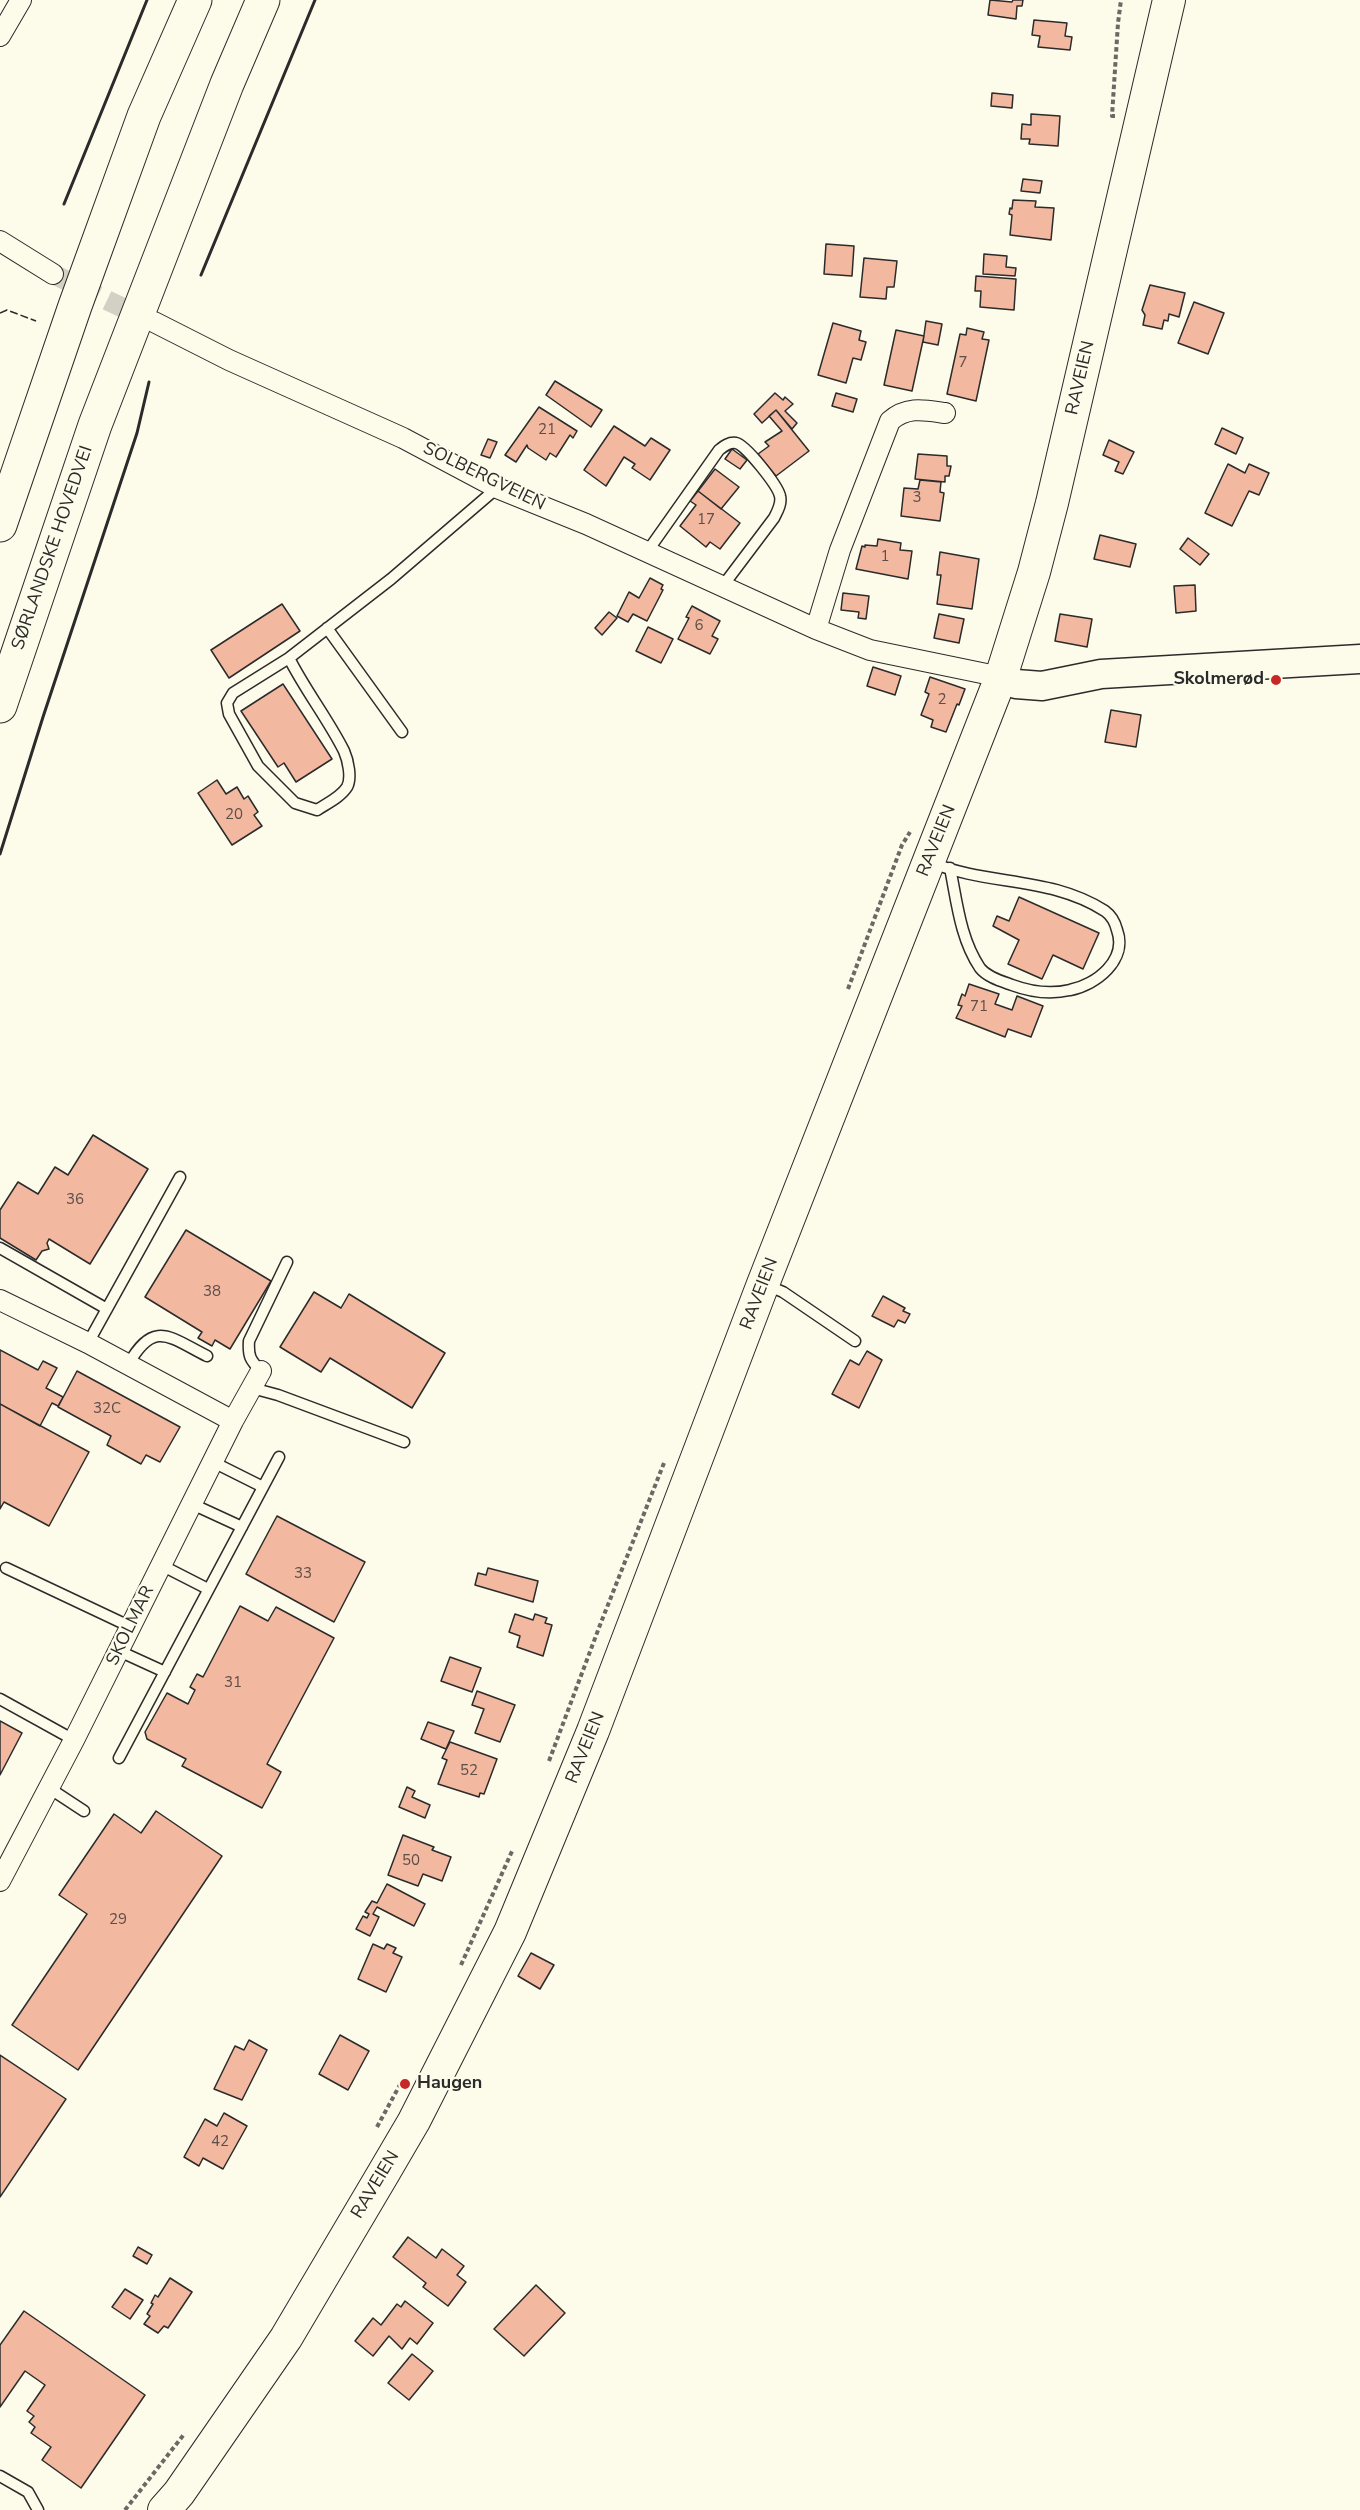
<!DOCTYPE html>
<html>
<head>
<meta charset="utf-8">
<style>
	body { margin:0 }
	canvas { display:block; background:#fdfbea }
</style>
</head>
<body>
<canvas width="1360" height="2510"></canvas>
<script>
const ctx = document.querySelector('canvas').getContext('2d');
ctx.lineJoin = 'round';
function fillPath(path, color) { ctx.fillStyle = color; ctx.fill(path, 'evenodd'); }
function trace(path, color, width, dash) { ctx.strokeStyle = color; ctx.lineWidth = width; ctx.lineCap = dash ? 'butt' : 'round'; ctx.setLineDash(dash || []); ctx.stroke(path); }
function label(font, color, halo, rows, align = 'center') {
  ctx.font = font + ' "Nunito Sans",sans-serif'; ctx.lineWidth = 4.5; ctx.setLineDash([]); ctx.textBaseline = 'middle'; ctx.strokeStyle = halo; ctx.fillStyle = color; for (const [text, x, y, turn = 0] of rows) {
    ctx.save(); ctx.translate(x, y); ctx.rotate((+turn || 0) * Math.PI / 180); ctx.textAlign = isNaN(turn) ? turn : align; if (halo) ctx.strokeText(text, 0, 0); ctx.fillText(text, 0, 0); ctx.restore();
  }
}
const building = new Path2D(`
	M990,0L1012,2L1013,0H1023L1022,6H1017L1016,19L988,15Z
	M1034,20L1067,23L1065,36L1072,37L1070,50L1038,47L1040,36L1032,35Z
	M992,93L1013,95L1012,108L991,106Z
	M1031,114L1060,116L1058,146L1029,144L1030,139H1021L1022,124L1031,125Z
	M1023,179L1042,181L1040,193L1021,191Z
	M1013,200L1036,201L1035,207L1054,208L1051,240L1010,235L1012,215L1009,214L1010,208L1012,209Z
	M826,244L854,246L852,276L824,274Z
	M984,254L1007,256L1006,267L1016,268L1015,276L983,274Z
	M864,258L897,261L894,287H887L886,299L860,297Z
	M976,276L1016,279L1014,310L980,307L981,291H975Z
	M1150,285L1185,293L1179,317L1169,314L1168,321L1164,320L1162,329L1143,325L1145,315L1142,310Z
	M1194,302L1224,313L1208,354L1178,343Z
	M926,321L942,324L938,345L923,342Z
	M833,323L861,331L859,340L866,342L861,360L853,358L846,383L818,375Z
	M967,328L984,332L982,339L989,340L976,401L947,394L960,334L966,335Z
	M896,330L924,336L912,391L884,385Z
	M555,381L602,410L591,427L546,395Z
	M775,393L783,400L785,397L793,404L785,411L797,423L792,429L776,410L762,423L754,414Z
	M836,393L857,399L853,412L832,406Z
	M539,407L577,431L573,438L570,435L556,457L550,453L546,460L528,448L527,445L516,462L505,455Z
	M776,410L809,451L776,476L758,454L769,446L765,442L782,431L769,416Z
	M614,426L645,446L651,438L670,450L650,480L632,468L635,464L624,457L606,486L584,470Z
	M1222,428L1243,438L1236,454L1215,444Z
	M488,439L497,442L490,458L481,455Z
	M1109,440L1134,452L1123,474L1115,471L1119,462L1103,455Z
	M732,449L747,460L740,469L725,459Z
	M918,454L947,456V466H951L949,476H945V482L915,479Z
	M1228,464L1245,473L1249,464L1269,473L1259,495L1249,491L1232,526L1205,513Z
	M715,469L739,487L721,509L698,491Z
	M920,480L941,482L940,492L944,493L940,521L901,516L904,488L918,489Z
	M698,491L740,523L720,549L710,542L706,547L680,526L696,505L690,501Z
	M1100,535L1136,544L1130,567L1094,559Z
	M1188,538L1209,554L1200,565L1180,549Z
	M878,539L901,543L900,550L912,551L908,579L856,569L862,546L865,547V545L877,546Z
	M940,552L979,559L972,609L937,604L941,575H937Z
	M650,578L663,585L661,589L663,590L647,621L633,614L628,622L617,616L629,592L639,598Z
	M1195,585L1196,611L1176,613L1174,586Z
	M843,593L869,596L866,619L858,618L859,612L841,610Z
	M282,604L300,631L229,678L211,650Z
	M692,606L720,621L712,636L718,639L710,654L678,639L689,618L686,617Z
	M609,612L617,618L602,635L595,628Z
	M939,614L964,619L959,643L934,638Z
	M1060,614L1092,619L1087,647L1055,641Z
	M648,627L673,639L661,663L636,651Z
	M873,667L901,676L895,695L867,686Z
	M930,677L965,689L959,705L957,704L946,732L931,727L933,720L921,715L929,694L925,692Z
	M283,684L332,759L296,782L284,763L278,767L241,711Z
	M1111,710L1141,715L1136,747L1105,742Z
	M217,780L226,794L237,787L244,799L248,796L258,812L254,815L262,826L232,845L198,793Z
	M1019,897L1099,933L1083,969L1053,955L1042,979L1008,964L1019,940L993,926L997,916L1009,921Z
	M969,984L999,994L995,1004L1012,1010L1017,996L1043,1006L1031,1037L1008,1029L1005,1037L956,1018L962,1006L958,1005L962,994L965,996Z
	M93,1135L148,1169L90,1264L49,1239L47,1243L49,1249L42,1251L36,1260L0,1238V1210L18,1182L38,1194L55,1167L68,1175Z
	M186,1230L271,1281L230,1349L215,1340L212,1346L198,1338L202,1332L145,1297Z
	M314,1292L341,1308L349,1294L445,1353L412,1408L330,1358L321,1372L280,1347Z
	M883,1296L905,1308L903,1311L910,1314L905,1323L898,1320L894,1327L872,1316Z
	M0,1350L38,1370L43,1361L57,1368L46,1388L63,1397L58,1406L52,1403L40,1426L0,1404Z
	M867,1351L882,1360L859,1408L832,1394L850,1360L859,1365Z
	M77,1371L180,1427L160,1462L146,1455L141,1464L107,1445L111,1436L58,1407Z
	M0,1404L89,1452L49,1526L4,1502L0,1509Z
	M277,1516L365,1562L334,1622L246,1574Z
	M488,1568L538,1581L533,1602L475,1585L478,1573L486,1575Z
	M240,1606L268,1621L276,1607L334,1638L267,1764L281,1772L262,1808L182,1766L186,1759L147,1739L145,1732L167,1693L188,1704L195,1690L190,1687L197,1674L203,1677Z
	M515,1614L533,1620L535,1614L547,1618L545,1623L552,1625L543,1656L517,1647L520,1636L509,1632Z
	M450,1657L481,1668L472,1692L441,1681Z
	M477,1691L515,1705L500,1742L475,1733L484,1709L472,1705Z
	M0,1721L22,1733L0,1775Z
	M428,1722L454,1731L446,1749L421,1739Z
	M450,1742L497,1759L484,1794L480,1793L479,1797L438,1784L447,1760L442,1758Z
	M407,1787L415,1791L412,1797L430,1805L425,1818L399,1807Z
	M156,1811L222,1856L78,2070L12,2025L87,1914L59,1895L114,1814L141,1833Z
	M403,1835L434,1847L432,1850L451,1857L442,1881L423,1874L418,1886L388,1875Z
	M387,1884L425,1904L414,1926L377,1907L373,1914L379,1917L370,1936L356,1929L363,1916L367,1918L369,1914L365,1912L372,1901L377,1903Z
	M373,1944L384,1949L387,1944L396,1948L393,1953L402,1957L386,1992L358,1979Z
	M531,1953L554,1965L540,1989L518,1976Z
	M340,2035L369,2051L348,2090L319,2074Z
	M249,2040L267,2050L242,2100L214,2089L235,2046L244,2050Z
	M0,2055L66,2099L0,2197Z
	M224,2113L247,2126L223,2169L203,2158L199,2166L184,2157L205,2119L217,2126Z
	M408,2237L436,2258L442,2249L464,2266L457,2275L466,2282L448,2306L423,2287L426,2283L393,2257Z
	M138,2247L152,2255L147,2264L133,2256Z
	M170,2278L192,2292L168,2328L164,2326L158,2333L144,2324L150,2316L147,2314L153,2304L151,2303L155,2295L158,2297Z
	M536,2285L565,2313L524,2356L494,2329Z
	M125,2289L143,2300L130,2319L112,2307Z
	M405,2301L433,2323L417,2344L410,2338L402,2349L389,2336L373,2356L355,2341L373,2318L381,2325L397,2304L401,2307Z
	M24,2311L145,2395L81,2488L42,2460L51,2447L31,2433L35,2427L29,2422L34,2416L27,2411L45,2385L25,2371L0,2407V2345Z
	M412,2354L433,2371L409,2400L388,2383Z`);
fillPath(building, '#f2b8a0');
trace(building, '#2b2b2b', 1.5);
trace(new Path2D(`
	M53,274L146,319`), '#d3d1c4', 20, [20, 10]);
const lane = new Path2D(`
	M647,552L719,450C724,446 729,442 736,443C746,445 778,486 780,496C782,504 777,512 774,518L722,587
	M327,628L402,732
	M289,658C305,690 328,719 344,751C348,760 352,778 347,787C341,797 326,804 317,810L295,803L258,766L229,714L227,703L233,693L289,658L391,579L497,488
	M930,862C988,886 1051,876 1105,911C1112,916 1115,922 1117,930C1128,960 1096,985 1070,990C1049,995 1031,992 1012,985C1001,981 987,977 980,968C960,938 957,902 950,868
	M0,1248L107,1309
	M766,1285L783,1292L855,1341
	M88,1343L180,1177
	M128,1365C154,1319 169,1337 207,1356
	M261,1371C250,1360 248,1356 249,1341L287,1262
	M252,1388L278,1395L404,1442
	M213,1462L263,1487
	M192,1504L242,1527
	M161,1565L208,1589
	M6,1568L131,1627
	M119,1651L165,1672
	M0,1699L74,1740
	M119,1758L279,1457
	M49,1788L84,1811
	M0,2476L28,2492L38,2510`);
const street = new Path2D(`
	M0,36L21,0
	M0,241L53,274
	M154,322L229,360L403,438L497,488L586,524L816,629L870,650L1001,677
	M816,629L840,550L890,421C907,406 924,410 945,413
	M0,1300L88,1343L233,1421
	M0,1881L74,1740L233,1421L261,1371`);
const secondary = new Path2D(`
	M1001,677L1016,684L1042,686L1101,674L1360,659`);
const primary = new Path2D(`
	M164,2510L179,2493L286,2338L383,2174L414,2121L510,1932L593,1731L763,1284L1001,677L1034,572L1052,503L1169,0`);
const highway = new Path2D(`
	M0,525L75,306L144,116L195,0
	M0,706L95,425L227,84L263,0`);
trace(lane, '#2b2b2b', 13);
trace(street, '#2b2b2b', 22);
trace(secondary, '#2b2b2b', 31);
trace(primary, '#2b2b2b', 34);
trace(highway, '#2b2b2b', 35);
trace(new Path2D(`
	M1115,116H1112L1118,23L1121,0
	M848,989L902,845L910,832
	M549,1761L600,1625L664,1463
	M461,1965L513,1849
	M377,2127L402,2081
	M125,2510L185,2433`), '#6a6964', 4, [4.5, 3]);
trace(lane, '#fdfbea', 10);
trace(street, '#fdfbea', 20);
trace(secondary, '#fdfbea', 28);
trace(primary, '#fdfbea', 32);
trace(highway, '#fdfbea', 33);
trace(new Path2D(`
	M0,313L7,310L36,321`), '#2b2b2b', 1.5, [8, 3]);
trace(new Path2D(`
	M64,204L147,0
	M201,275L315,0
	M0,854L43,717L137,433L149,382`), '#2b2b2b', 3);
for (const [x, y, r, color] of [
	[1276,680,6,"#c62828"],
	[405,2084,6,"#c62828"]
]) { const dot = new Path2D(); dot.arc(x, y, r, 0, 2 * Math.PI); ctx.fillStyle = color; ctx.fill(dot); trace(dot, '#fdfbea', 2); }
label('15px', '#5d4e48', null, [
	["7",963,363],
	["21",547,430],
	["3",917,498],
	["17",706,520],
	["1",885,557],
	["6",699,626],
	["2",942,700],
	["20",234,815],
	["71",979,1007],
	["36",75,1200],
	["38",212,1292],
	["32C",107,1409],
	["33",303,1574],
	["31",233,1683],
	["52",469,1771],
	["50",411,1861],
	["29",118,1920],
	["42",220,2142]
]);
label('18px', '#2b2b2b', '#fdfbea', [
	["RAVEIEN",1081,378,-77],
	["SOLBERGVEIEN",484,477,26],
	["SØRLANDSKE HOVEDVEI",53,548,-71],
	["RAVEIEN",937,841,-68],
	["RAVEIEN",760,1294,-69],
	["SKOLMAR",131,1626,-64],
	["RAVEIEN",586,1748,-68],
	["RAVEIEN",376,2185,-59]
]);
label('bold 18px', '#2b2b2b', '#fdfbea', [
	["Skolmerød",1264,680],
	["Haugen",417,2084,"left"]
], 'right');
</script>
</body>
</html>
